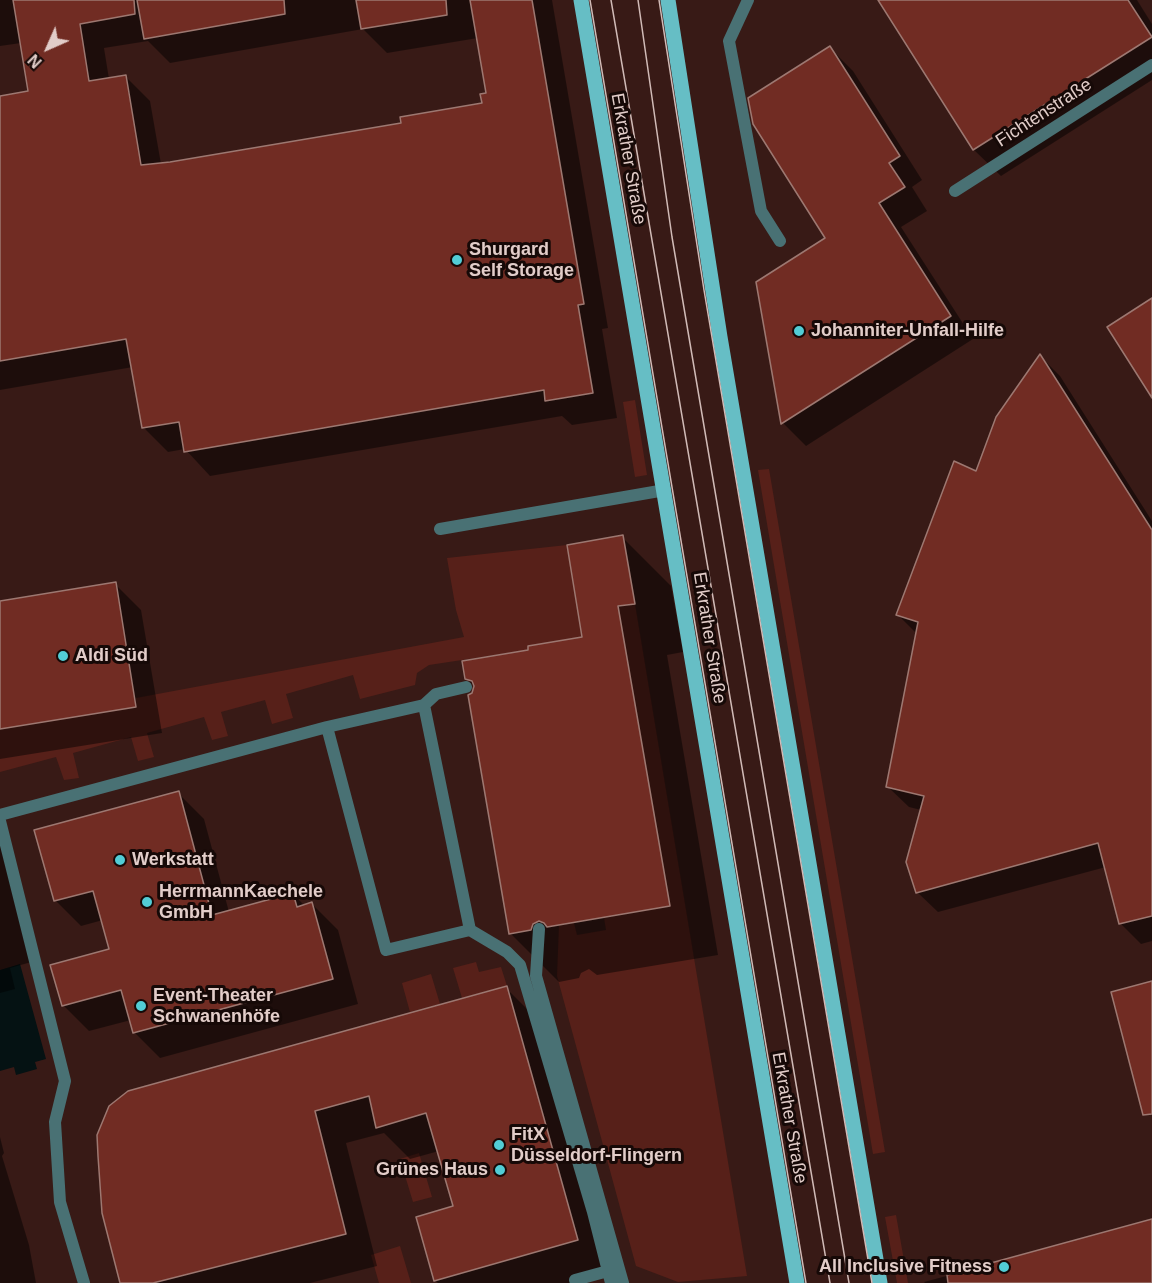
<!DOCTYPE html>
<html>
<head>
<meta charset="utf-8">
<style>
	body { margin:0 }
	#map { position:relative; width:1152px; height:1283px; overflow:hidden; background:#381a16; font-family:Arial,sans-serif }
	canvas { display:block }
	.north { position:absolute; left:18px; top:18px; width:60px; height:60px; -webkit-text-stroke:4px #160907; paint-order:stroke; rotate:225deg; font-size:16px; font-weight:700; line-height:24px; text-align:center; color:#e2cdc9 }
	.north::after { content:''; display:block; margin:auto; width:21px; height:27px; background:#e2cdc9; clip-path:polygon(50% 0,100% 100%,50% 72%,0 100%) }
</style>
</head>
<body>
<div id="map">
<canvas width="1152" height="1283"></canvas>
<div class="north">N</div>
</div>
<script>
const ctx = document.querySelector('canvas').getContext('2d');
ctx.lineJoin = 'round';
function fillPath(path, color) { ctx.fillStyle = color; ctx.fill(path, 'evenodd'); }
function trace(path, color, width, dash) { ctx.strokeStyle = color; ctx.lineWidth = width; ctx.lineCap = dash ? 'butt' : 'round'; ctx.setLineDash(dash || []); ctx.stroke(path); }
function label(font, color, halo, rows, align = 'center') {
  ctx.font = font + ' Arial,sans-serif'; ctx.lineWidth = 6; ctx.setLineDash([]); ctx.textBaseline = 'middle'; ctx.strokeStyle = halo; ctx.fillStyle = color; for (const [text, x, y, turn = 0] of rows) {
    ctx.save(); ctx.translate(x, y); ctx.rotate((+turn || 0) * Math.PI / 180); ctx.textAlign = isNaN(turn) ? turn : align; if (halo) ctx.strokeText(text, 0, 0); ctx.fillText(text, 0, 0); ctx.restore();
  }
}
fillPath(new Path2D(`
	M635,400L647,475L635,477L623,402Z
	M769,469L885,1152L873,1154L758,470Z
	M567,545L579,613L635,604L747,1276L678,1282L636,1266L557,976L559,925L574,923L577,935L606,930L604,918L670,906L623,634L558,645L528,646V650L429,665L417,673L415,685L360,699L353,675L286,694L293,718L272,724L265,700L221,712L228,736L212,740L204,717L147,733L154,757L138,761L131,737L73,753L79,778L64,780L56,757L0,772V729L136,707V698L464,637L456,610L447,558Z
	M476,962L479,972L501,967L507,986L462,998L453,968Z
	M431,974L440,1004L410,1012L402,983Z
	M419,1153L432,1197L413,1202L400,1159Z
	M896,1215L908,1283H897L885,1217Z
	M400,1246L411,1283H379L371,1255Z`), '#572019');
fillPath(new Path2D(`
	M20,964L46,1059L35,1062L37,1069L16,1075L14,1067L0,1071V970Z`), '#051213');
fillPath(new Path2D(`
	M0,0H552L608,328L602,329L617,418L572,425L562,416L210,476L185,449L168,452L143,427L133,367L0,390V97L30,92L21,43L0,46ZM363,29L387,53L478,38L488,94L484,104L403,124L161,164L150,101L125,76L109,79L104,48L148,41L170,63Z
	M879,0H1137L1152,24V80L1001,176L974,150Z
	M830,48L853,71L922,180L912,187L927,211L901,227L973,339L806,446L783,423L758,283L827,239Z
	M1040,356L1060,376L1152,521V941L1141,944L1121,924L1106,867L938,912L917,892L921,810L909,807L888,787L917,634L897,614Z
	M622,537L671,586L683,652L667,655L718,955L597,975L589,969L581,973L579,978L559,982L510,933L473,694L475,687L466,678L530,651L584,638Z
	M115,584L141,610L162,733L0,759V603Z
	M178,793L204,819L229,912L293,894L305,906L312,904L338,930L358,1004L160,1058L134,1032L131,1020L89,1031L63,1005L111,950L103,920L81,926L55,900Z
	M0,830L35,961L10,968L15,989L0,993Z
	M506,988L538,1020L609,1272L571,1283H438L435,1280L454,1207L439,1151L410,1159L384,1133L346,1143L377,1266L310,1283H122L103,1212Z
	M0,1137L4,1153L2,1156L29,1245L36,1283H0Z
	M1152,1221V1283H925L924,1282Z`), '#0007');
const building = new Path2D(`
	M13,0H134L135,14L80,24L89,81L126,75L141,165L170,162L401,123L400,117L482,103L480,94L486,93L470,0H532L584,304L578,305L593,393L545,401L544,390L184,452L179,422L142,428L126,339L0,361V96L28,91Z
	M137,0H284L285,14L144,39Z
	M356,0H446L447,15L361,29Z
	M878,0H1128L1152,37L973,150Z
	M830,46L900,156L889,163L905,187L879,203L951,316L781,424L756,282L825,238L753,124L748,98Z
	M1152,298V398L1107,327Z
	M1040,354L1152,530V916L1119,924L1098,843L916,893L906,862L924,796L886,787L918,622L896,615L954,461L976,471L996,417Z
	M623,535L635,604L618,606L670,906L547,927L544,923L539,921L533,924L531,930L509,934L468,695L472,693L474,686L472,681L465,679L462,661L528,650V646L582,637L567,545Z
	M116,582L136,707L0,729V601Z
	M179,791L212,915L293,893L297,907L312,902L333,979L133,1033L121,990L62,1006L50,965L109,949L93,891L54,901L34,830Z
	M1152,981V1114L1143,1115L1111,992Z
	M507,986L578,1240L434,1281L416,1217L453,1206L426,1113L376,1128L369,1096L315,1111L346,1234L153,1283H120L102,1213L98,1156L97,1135L109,1106L128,1091L146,1086Z
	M1152,1219V1283H948L947,1275Z`);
fillPath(building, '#712c23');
trace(building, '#9d7871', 1.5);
trace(new Path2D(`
	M748,0L729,41L761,211L780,241
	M955,191L1152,65
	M440,529L665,490
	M424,705L436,694L466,687
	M327,727L424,705L470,930
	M0,815L327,727L386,950L470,930L507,952L520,965L593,1212L611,1283
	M0,821L65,1081L55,1122L60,1202L84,1283
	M539,929L536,976L623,1283
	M575,1280L608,1271`), '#497174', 12);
trace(new Path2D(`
	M581,0L797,1283
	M668,0L720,337L880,1283`), '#66bec5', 15);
trace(new Path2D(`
	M590,0L806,1283
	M611,0L830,1283
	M638,0L672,237L849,1283
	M659,0L704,290L872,1283`), '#d1bbb7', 1.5);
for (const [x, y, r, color] of [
	[457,260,6,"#52ccd5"],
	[799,331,6,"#52ccd5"],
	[63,656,6,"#52ccd5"],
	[120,860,6,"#52ccd5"],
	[147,902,6,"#52ccd5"],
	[141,1006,6,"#52ccd5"],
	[499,1145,6,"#52ccd5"],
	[500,1170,6,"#52ccd5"],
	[1004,1267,6,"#52ccd5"]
]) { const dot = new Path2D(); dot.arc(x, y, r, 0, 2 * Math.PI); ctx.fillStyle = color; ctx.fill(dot); trace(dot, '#160907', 2); }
label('18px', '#e2cdc9', '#160907', [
	["Fichtenstraße",1044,113,-33],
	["Erkrather Straße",628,159,80],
	["Erkrather Straße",709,638,81],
	["Erkrather Straße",789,1118,80]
]);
label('bold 18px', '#e2cdc9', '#160907', [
	["Shurgard",469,250],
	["Self Storage",469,271],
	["Johanniter-Unfall-Hilfe",811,331],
	["Aldi Süd",75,656],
	["Werkstatt",132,860],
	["HerrmannKaechele",159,892],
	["GmbH",159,913],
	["Event-Theater",153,996],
	["Schwanenhöfe",153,1017],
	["FitX",511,1135],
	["Düsseldorf-Flingern",511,1156],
	["Grünes Haus",488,1170,"right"],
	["All Inclusive Fitness",992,1267,"right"]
], 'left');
</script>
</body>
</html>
